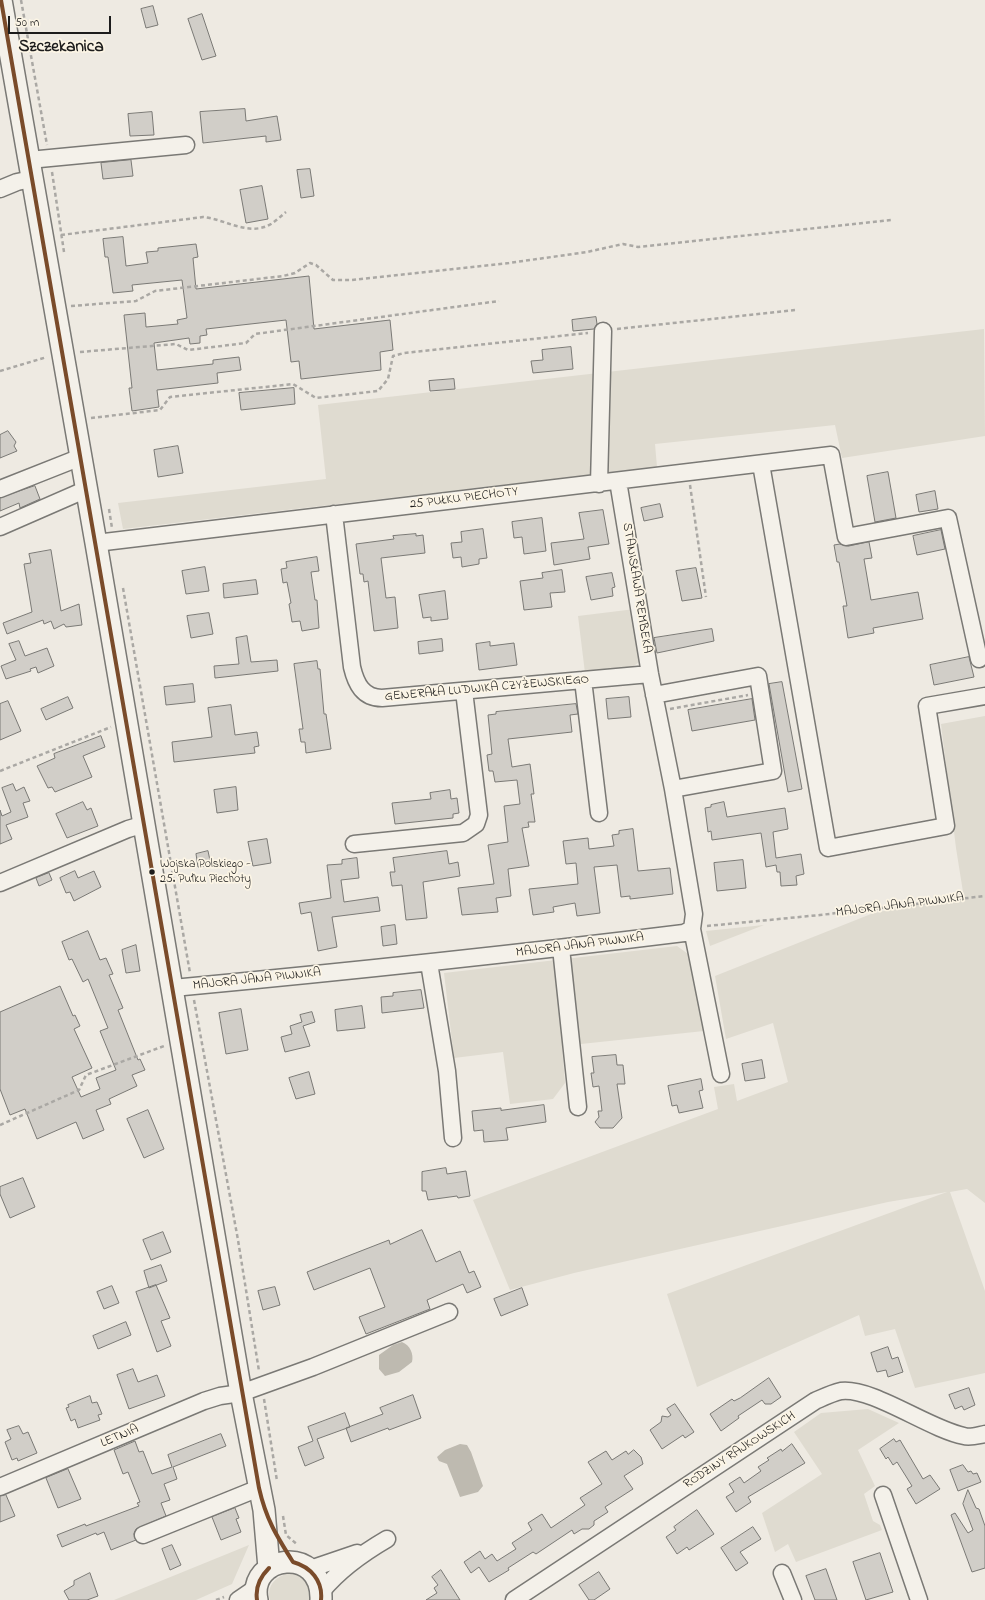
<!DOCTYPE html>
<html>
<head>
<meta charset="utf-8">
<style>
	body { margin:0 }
	#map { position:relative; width:985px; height:1600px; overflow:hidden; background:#eeeae2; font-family:"Indie Flower",sans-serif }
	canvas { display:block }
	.scale { position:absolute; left:8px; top:16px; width:103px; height:18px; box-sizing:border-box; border:2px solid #1c1c1c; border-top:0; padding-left:5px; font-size:12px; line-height:14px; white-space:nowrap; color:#1c1c1c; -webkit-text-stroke:3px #fcf5e5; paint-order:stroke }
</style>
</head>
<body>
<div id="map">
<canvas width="985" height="1600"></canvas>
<div class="scale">50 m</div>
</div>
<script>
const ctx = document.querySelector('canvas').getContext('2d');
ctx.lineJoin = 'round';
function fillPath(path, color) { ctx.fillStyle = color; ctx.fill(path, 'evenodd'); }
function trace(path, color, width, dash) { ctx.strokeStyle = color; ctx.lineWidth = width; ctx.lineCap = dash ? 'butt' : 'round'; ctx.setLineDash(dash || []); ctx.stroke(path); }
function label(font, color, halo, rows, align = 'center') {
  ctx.font = font + ' "Indie Flower",sans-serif'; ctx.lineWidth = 3.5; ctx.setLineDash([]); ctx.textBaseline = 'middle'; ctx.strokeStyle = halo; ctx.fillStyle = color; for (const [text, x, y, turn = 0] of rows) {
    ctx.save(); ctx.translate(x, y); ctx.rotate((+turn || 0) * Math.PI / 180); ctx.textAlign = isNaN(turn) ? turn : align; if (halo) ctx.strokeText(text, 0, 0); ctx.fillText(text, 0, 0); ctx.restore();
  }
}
fillPath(new Path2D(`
	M984,329L985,436L842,458L835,425L655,444L657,467L123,529L118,503L326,479L318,405Z
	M635,609L640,661C627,674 603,671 585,673L578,616Z
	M985,716V1203L967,1189L950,1192L985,1291V1373L915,1388L895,1329L865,1336L859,1315L697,1387L667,1294L947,1192L888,1202L574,1273L510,1290L473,1200L718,1109L714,1087L734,1084L737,1101L788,1082L773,1023L726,1039L715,976L871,914L963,892L956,848L941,724Z
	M764,925L710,946L706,931Z
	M677,946L691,956L704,1031L562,1046L565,1083L553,1099L510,1104L503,1052L454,1058L444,973Z
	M868,1409L899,1423L858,1450L875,1486L864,1494L873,1521L880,1525L882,1530L796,1562L788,1544L775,1552L762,1513L822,1474L794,1432L821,1413Z
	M249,1545L232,1584L196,1600H114Z
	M291,1573C304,1576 314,1586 310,1600H270C266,1585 277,1575 291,1573Z`), '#dfdbd0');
fillPath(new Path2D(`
	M402,1342C410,1345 414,1354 412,1362L399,1372L385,1376L379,1369V1355L393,1345Z
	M460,1444L467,1445L471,1452L483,1486L478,1492L460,1497L447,1464L439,1461L437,1457L445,1450Z`), '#bebab0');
const building = new Path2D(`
	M153,6L158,25L146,28L141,9Z
	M202,14L216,56L202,60L188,19Z
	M245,109L246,121L277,116L281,140L266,142V136L203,143L200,112Z
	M152,112L154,135L130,136L128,114Z
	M131,160L133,176L103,179L101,163Z
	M310,169L314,196L301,198L297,170Z
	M262,186L268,219L246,223L240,190Z
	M123,237L126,266L148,263L146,252L158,251V248L196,244L198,257L193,258L196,289L309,276L314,329L390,320L393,350L380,352L381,370L301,379L299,361L291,362L286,320L206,329L207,335L200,336V343L190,344L189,338L154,343L157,370L213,364V360L239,357L241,370L217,373L218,383L157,390L159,407L132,411L129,388H132L124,315L145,313L146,327L178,324L177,320L187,318L182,280L132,285L133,291L113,293L108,257H105L103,239Z
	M596,317L597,324L594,329L573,331L572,320Z
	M571,347L573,369L533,373L531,361L543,360L542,350Z
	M454,379L455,389L430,391L429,381Z
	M294,388L295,404L241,410L239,393Z
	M8,431L16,442L14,446L17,451L0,458V435Z
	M178,446L183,473L158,477L154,450Z
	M888,472L896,518L875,522L867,476Z
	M35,486L40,499L20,508L19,503L0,511V498Z
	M935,491L938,509L919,512L916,495Z
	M660,504L663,517L644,521L641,508Z
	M603,510L609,544L588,547L590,559L554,565L551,543L584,539L579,513Z
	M542,518L546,551L524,554L522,537L514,538L512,522Z
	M483,529L487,558L479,559V564L462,567L461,557L453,558L451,543L462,542L461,532Z
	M941,530L945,549L917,555L913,536Z
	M416,534V536L423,535L425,553L381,558L386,598L395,597L398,628L374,631L368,581L364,582L363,574H360L356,544L394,539L393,536Z
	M869,542L872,558L864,559L871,600L918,592L923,619L873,628L874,633L848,638L843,606H847L839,562H837L834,545L840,544L848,546Z
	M51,550L61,611L79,604L82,625L66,627L64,624L54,629L51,621L44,624L43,620L7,634L3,623L32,612L24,564L31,563L29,554Z
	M317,557L319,571L311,572L315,600H317L319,628L302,631L300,621L292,622L289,604L291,603L287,582L283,583L281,569L287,568L286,562Z
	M205,567L209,591L186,594L182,571Z
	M696,568L702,598L682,601L676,571Z
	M562,570L565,592L550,593L552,607L524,610L520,581L543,578L542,573Z
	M612,573L615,587L612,588L613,596L591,600L586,577Z
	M256,580L258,594L224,598L223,584Z
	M445,591L448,619L431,621V617L423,618L419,595Z
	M209,613L213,634L191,638L187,616Z
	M712,629L714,641L657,653L654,638Z
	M247,636L251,662L277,660L278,671L215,678L214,666L239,664L236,638Z
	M442,639L443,651L419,654L418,642Z
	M19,641L25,656L47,648L54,666L38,673L36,667L30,669L31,671L6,679L1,666L16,660L9,644Z
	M490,642V646L514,643L517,665L479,670L476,644Z
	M969,657L974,677L934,685L930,665Z
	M317,661L318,669H320L324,714H326L331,749L306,753L305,742H301L299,729H303L294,664Z
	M782,682L802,789L788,792L769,684Z
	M193,684L195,702L166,705L164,687Z
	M68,697L73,708L46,720L41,709Z
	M629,697L631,717L608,719L606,699Z
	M752,699L755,720L692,731L688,710Z
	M8,701L21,731L0,740V704Z
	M576,704L578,714L570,715L572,732L508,739L512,767L530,764L534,794H531L535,822H528L529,827L522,828L529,866L508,869L511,896L496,898L498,912L462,915L458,888L494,884L488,845L508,842L504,806L520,804L517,780L495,782L493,771H489L487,755L492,754L488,715L496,714V712Z
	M231,705L235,735L257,732L259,746L254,747L255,753L174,762L172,742L212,737L208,708Z
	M101,736L105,747L83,756L92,777L55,792L52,787L48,788L37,766L55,758L54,754Z
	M13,784L16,791L24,787L30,801L23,803L28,817L6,825L12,839L0,844V810L2,816L11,812L2,788Z
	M236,787L238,810L217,813L214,790Z
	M450,790L451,799L457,798L459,813L453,814V818L395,824L392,803L431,799L430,793Z
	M83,802L87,810L91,808L98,826L67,838L56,814Z
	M724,802L727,817L785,808L788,829L773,832L776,858L801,854L804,874L796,876L797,885L781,886L780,872H777L776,865L766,867L761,833L712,840L711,831L708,832L705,808L711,807V805Z
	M633,829L638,871L670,868L673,894L630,899V896L621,897L617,865L594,867L600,913L577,916L575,903L553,907L554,912L533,915L529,889L578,884L576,863L566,864L563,841L588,838L589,849L614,846L612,835L619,834V831Z
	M267,839L271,863L253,866L248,842Z
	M208,851L211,865L198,867L196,854Z
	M447,851L449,864L458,862L460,876L423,882L427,918L406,920L402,885L392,886L390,872H395L393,858Z
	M357,858L359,878L341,880L344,902L378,897L380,911L332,917L337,947L318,951L311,912L301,914L299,903L331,898L327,865L342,864V860Z
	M743,860L746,888L717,891L714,863Z
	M75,871L78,878L94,871L101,887L74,901L70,892L66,893L60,878Z
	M49,873L52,880L39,886L36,878Z
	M395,925L397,944L383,946L381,927Z
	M88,931L100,960L106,958L113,974L109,975L123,1008L118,1010L138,1060L140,1059L145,1070L132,1075L137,1086L109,1099L111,1104L96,1110L104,1130L83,1139L76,1122L37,1139L25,1109L10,1115L0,1089V1012L60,986L73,1016L75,1015L80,1026L74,1029L92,1068L72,1077L81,1097L100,1089L96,1078L116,1070L100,1031L108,1028L88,979L83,982L72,959L69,960L62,942Z
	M136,945L140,971L126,973L122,950Z
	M421,990L424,1008L382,1013L381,997L393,996V993Z
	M362,1006L365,1028L337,1031L335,1010Z
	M241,1009L248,1050L226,1054L219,1013Z
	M312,1012L315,1022L303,1026L310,1046L285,1052L281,1037L292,1034L290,1026L302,1022L300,1015Z
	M616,1055L617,1065H623L625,1084H617L622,1118L613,1128H600L595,1122L599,1117L598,1111H602L599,1086L593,1087L591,1073H594L592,1057Z
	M762,1060L765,1078L745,1081L742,1064Z
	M309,1072L315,1094L296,1099L289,1078Z
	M701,1079L703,1090L699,1091L703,1108L679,1113L677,1105L672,1106L668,1086Z
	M544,1105L546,1122L506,1128L508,1140L484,1142L483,1130L474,1131L472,1111L501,1108V1110Z
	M148,1110L164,1149L144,1158L127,1119Z
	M446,1168L447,1174L466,1171L470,1196L458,1198L457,1196L428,1200L426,1191H422V1172Z
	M23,1178L35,1207L10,1218L0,1194V1187Z
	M422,1230L436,1262L460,1251L469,1273L474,1271L481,1287L467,1293L463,1284L427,1300L430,1309L366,1334L359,1317L385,1307L370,1268L314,1290L307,1272L389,1240L390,1244Z
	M163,1232L171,1252L151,1260L143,1240Z
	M161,1265L167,1281L149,1288L144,1271Z
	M156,1285L170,1318L161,1321L171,1346L157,1352L136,1292Z
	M112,1286L119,1303L104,1309L97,1292Z
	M275,1287L280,1305L263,1310L258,1291Z
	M522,1288L528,1305L501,1316L494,1299Z
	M126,1322L131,1335L98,1349L93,1336Z
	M888,1347L892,1359L898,1357L903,1372L888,1377L886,1370L877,1372L871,1353Z
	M133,1369L138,1382L157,1375L165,1396L129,1409L117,1375Z
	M769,1378L781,1397L771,1404H765L762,1400L738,1416L739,1418L721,1431L710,1414L732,1399L734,1401L740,1398Z
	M969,1388L975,1405L964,1410L962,1406L955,1409L949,1395Z
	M413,1395L421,1418L389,1430L388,1428L351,1442L346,1428L383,1414L380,1408Z
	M90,1396L92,1403L97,1402L102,1414L98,1415L100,1420L78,1428L75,1419L71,1421L66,1408L69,1407L68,1405Z
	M675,1404L694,1432L685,1438L683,1435L662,1449L650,1430L661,1422L662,1416L668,1417L671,1415L667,1409Z
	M345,1413L350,1427L317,1439L324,1458L305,1466L298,1447L313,1441L308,1427Z
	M19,1426L23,1434L28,1432L37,1453L18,1461L17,1458L12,1460L5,1442L11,1439L7,1430Z
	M221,1434L226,1446L173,1467L177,1479L164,1484L170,1500L161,1503L166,1516L136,1529L134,1534L136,1540L111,1550L104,1532L97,1535L96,1533L62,1547L57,1535L85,1524L86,1526L139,1506L137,1503L140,1502L128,1472L123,1474L114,1450L135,1441L139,1452L143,1451L152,1474L172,1467L168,1455Z
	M894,1439L896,1442L900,1440L923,1479L930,1475L940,1489L916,1504L907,1489L912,1486L897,1462L893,1465L888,1457L886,1459L880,1449Z
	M792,1444L805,1463L748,1497L751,1502L736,1512L726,1497L734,1492L729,1484L740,1477L744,1483L761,1471L758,1467L769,1460L767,1458L781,1449L782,1451Z
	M634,1450L641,1457L643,1464L624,1476L633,1489L605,1507L608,1512L594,1521V1525L589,1529H582L574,1534L572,1530L536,1554L533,1552L508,1568L509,1570L489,1582L479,1567L471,1573L464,1562L480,1551L485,1559L492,1554L497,1561L516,1549L512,1543L532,1530L528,1523L542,1514L551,1528L585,1505L580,1498L602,1484L588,1462L606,1451L612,1460L626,1451L628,1454Z
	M963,1465L968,1472L971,1471L973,1474L977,1473L981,1482L958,1491L950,1470Z
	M68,1469L81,1499L58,1508L46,1478Z
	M968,1490L976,1508L979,1509L985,1526V1568L972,1572L951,1515L955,1513L968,1533L973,1530L963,1504Z
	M6,1495L15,1516L0,1522V1496Z
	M235,1508L239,1518L236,1519L241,1532L221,1540L212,1517Z
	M697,1510L714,1534L689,1550L687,1547L677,1554L666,1537L676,1530L674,1527Z
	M753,1527L761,1539L740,1552L748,1563L736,1571L721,1548Z
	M172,1545L181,1565L170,1570L162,1549Z
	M880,1553L893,1592L866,1600L853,1562Z
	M826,1569L837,1600H815L806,1576Z
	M441,1570L460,1600H426L437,1593L434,1588L438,1585L432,1577Z
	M599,1572L610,1589L594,1600H589L579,1585Z
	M90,1573L98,1596L87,1600H69L64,1591L74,1585V1581Z`);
fillPath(building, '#d1cec8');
trace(building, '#7a7975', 1);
const minor = new Path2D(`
	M29,160L186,145
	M0,189L17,182L32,179
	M761,464L828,848L946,826L927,706L985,696
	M618,481L650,674L673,789L694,914L692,929L721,1074
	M599,484L603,331
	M0,489L81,457
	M334,514L352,667C356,684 363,698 382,698L650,674
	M0,527L87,489
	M96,543L831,455L846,537L948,518L979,659
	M583,680L599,813
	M654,695L758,676L773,771L673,789
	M354,844L463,833L476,824L479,815L464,691
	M0,883L128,829L145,824
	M561,948L578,1107
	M429,963L447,1071L453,1138
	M173,988C343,972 514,954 684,933L692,929
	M0,1487L204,1401L220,1396L241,1393L313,1367L449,1312
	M883,1495L919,1600
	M143,1535L259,1488
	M310,1569L357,1553
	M782,1573L793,1600
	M322,1591C340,1569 363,1553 387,1539
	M238,1600L257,1587
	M514,1600L815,1401C824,1397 832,1393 841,1391C872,1387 929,1429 964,1436C970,1438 979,1435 985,1434`);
const major = new Path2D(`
	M1,0L96,543L241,1393L264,1510L269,1568
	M257,1600C247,1555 323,1544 321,1600`);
trace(minor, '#7a7975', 19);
trace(major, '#7a7975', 24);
trace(new Path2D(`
	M21,0L47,145
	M52,172L64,252
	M61,235L203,217C225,219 249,237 271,224C276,221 281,216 286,212
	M71,306L136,301L155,291L283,276L295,273L310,263L316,265L333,280H351L509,263L587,252L623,244L638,247L891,220
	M617,329L796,310
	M80,352L176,344L188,350L246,343L255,334L499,301
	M0,371L47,357
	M91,418L160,410L170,397L293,384L316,398L378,391L388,379L393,356L404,353L588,333
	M690,485L706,597
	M109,509L112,528
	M123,588L190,973
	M670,709L748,695
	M0,771L111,727
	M707,926L820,915L985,896
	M194,1000L238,1240L259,1371
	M0,1125L79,1090L86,1075L164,1046
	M264,1399L277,1481
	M283,1516L286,1535L298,1545
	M216,1600L224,1597`), '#aaa8a4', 2.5, [4, 3]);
trace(minor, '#f4f1ea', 16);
trace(major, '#f4f1ea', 21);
trace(new Path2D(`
	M1,0L259,1488C266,1519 276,1535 293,1562C311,1567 323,1581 321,1600
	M257,1600C255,1587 260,1577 269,1568`), '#7a4b2a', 4);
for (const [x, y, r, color] of [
	[152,872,3.5,"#1c1c1c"]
]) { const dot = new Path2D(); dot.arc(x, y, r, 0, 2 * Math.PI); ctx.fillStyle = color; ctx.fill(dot); trace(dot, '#fcf5e5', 1.5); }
label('12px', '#1c1c1c', '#fcf5e5', [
	["Wojska Polskiego -",160,865],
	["25. Pułku Piechoty",160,880]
], 'left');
label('13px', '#1c1c1c', '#fcf5e5', [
	["25 PUŁKU PIECHOTY",464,499,-7],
	["STANISŁAWA REMBEKA",636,588,81],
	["GENERAŁA LUDWIKA CZYŻEWSKIEGO",487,689,-5],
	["MAJORA JANA PIWNIKA",900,906,-7],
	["MAJORA JANA PIWNIKA",580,946,-7],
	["MAJORA JANA PIWNIKA",257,980,-6],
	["LETNIA",120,1437,-23],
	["RODZINY RAJKOWSKICH",740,1451,-33]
]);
label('bold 17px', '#1c1c1c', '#fcf5e5', [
	["Szczekanica",61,48]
]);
</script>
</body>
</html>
